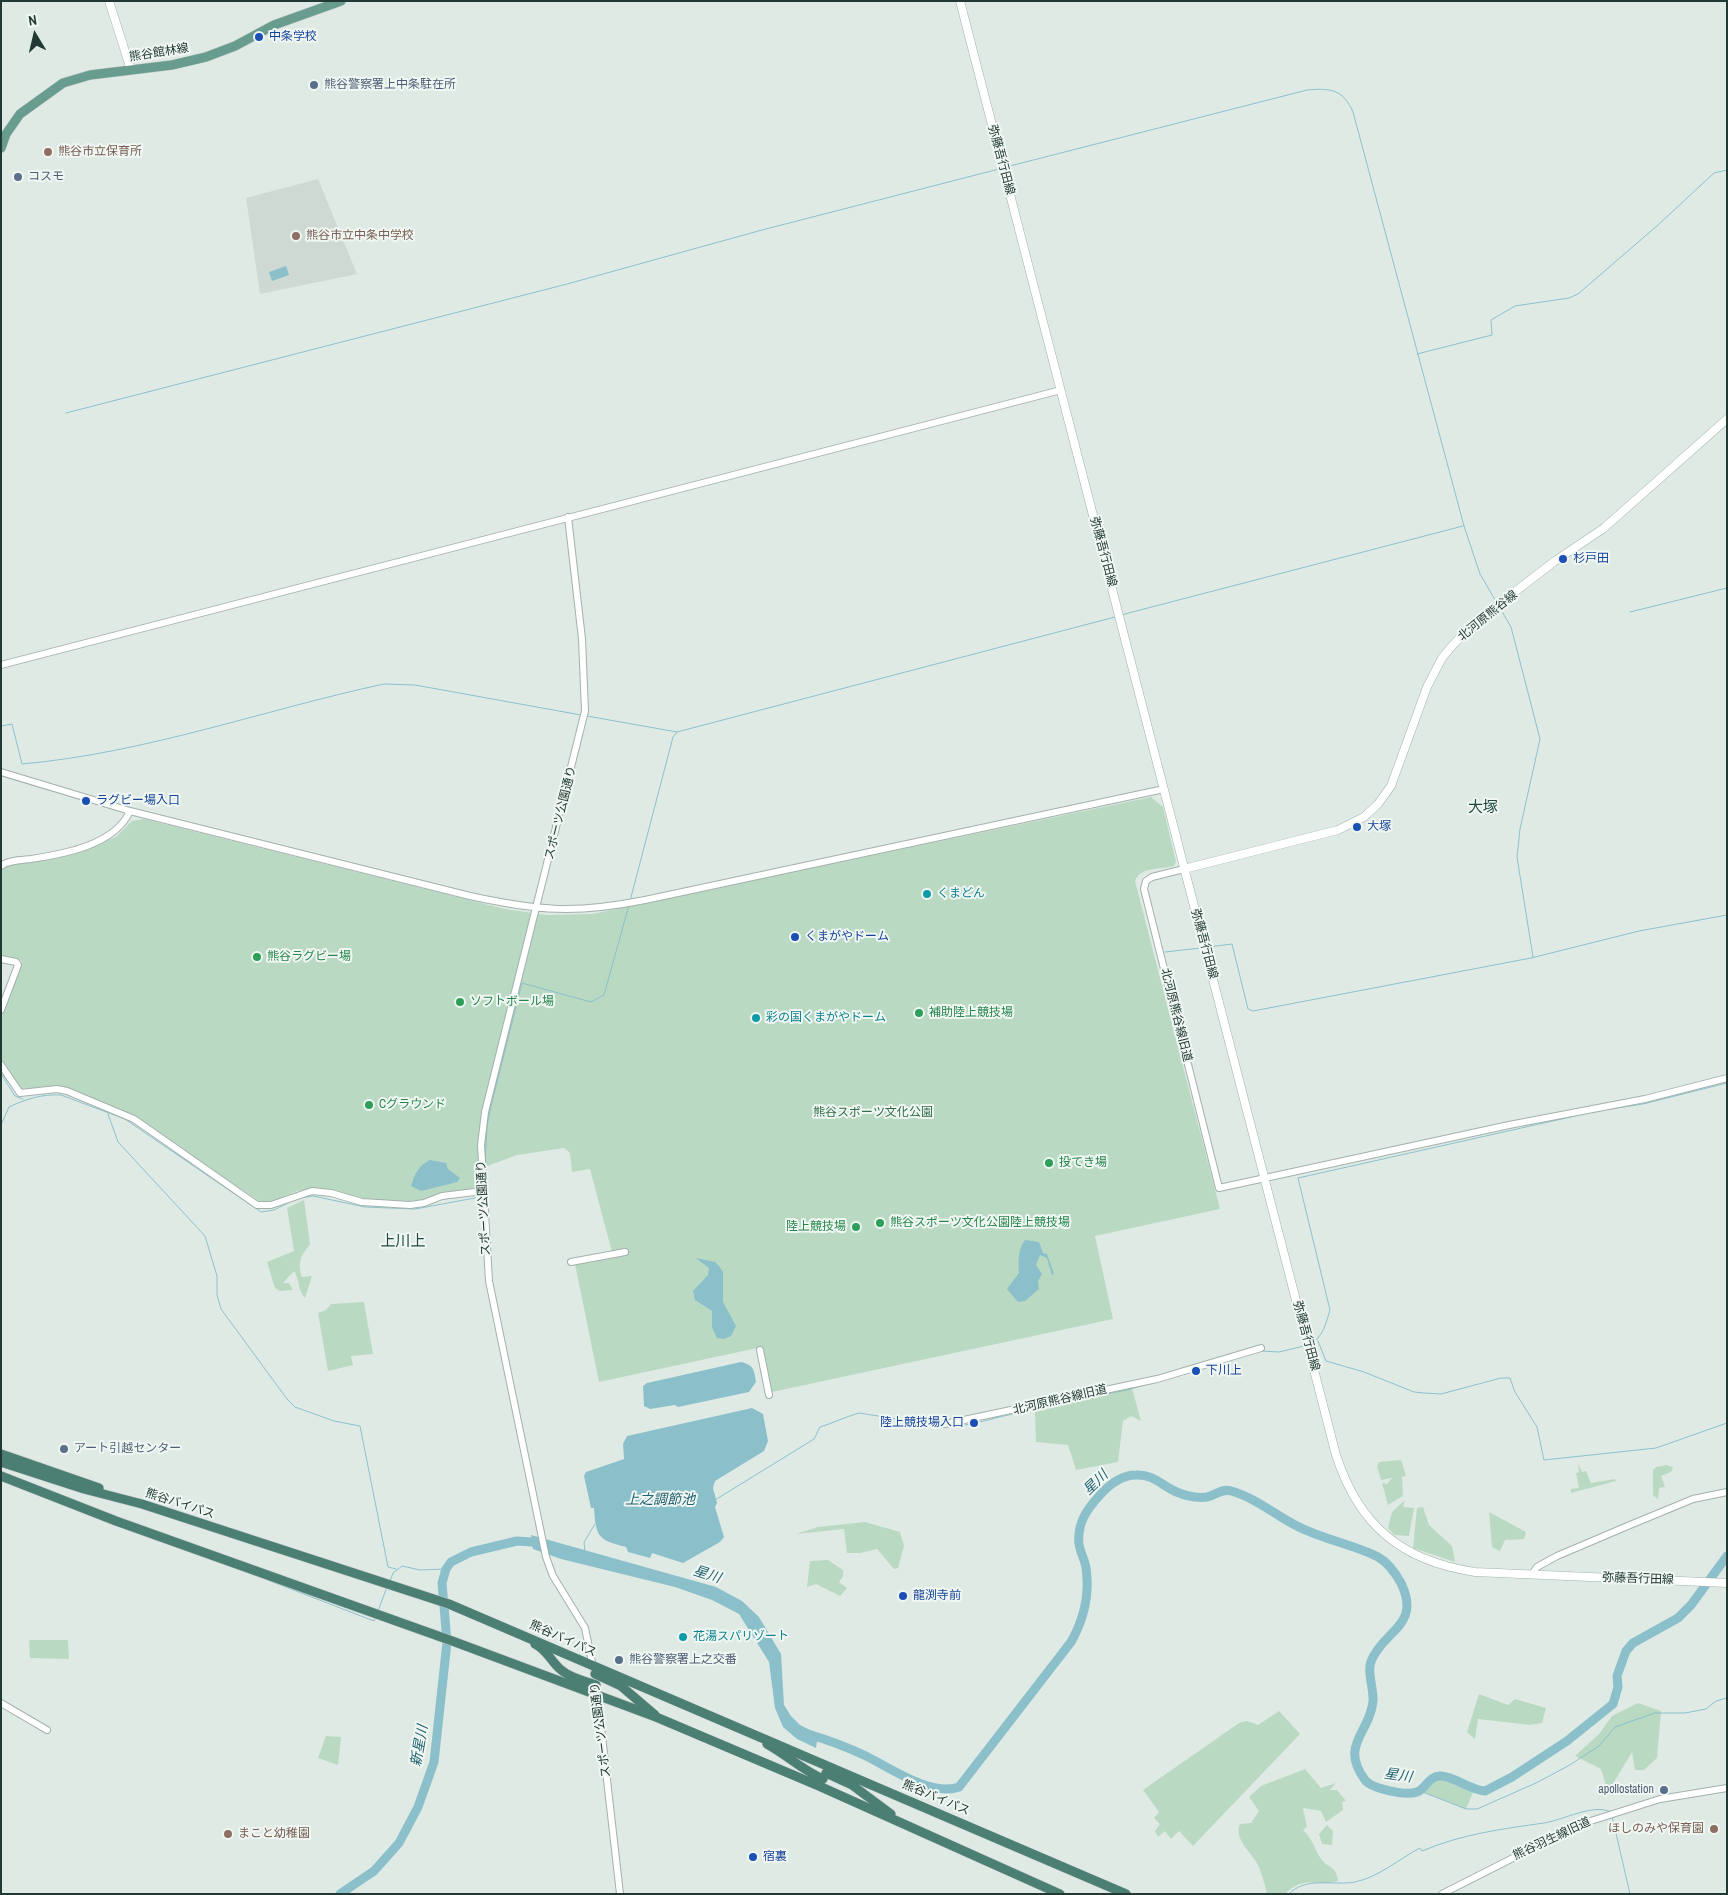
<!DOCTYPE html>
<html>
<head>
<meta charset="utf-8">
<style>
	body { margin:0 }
	#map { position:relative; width:1728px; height:1895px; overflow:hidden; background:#e0eae5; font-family:"Archivo Narrow",sans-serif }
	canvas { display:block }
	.frame { position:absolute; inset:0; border:2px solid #223933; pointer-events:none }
	.north { position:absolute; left:10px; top:10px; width:50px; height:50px; -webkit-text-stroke:4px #f0f7f3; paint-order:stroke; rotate:351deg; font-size:14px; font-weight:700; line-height:20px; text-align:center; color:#223933 }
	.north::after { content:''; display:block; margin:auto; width:18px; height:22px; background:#223933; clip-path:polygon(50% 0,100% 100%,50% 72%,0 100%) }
</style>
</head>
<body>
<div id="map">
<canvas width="1728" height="1895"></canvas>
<div class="frame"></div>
<div class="north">N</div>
</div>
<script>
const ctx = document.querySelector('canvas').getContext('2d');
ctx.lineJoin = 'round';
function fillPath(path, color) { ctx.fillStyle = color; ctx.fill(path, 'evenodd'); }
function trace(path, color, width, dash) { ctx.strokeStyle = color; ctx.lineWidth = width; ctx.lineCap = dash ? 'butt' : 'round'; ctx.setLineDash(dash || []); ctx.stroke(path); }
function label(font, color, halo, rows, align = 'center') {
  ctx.font = font + ' "Archivo Narrow","Noto Sans JP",sans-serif'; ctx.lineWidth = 4; ctx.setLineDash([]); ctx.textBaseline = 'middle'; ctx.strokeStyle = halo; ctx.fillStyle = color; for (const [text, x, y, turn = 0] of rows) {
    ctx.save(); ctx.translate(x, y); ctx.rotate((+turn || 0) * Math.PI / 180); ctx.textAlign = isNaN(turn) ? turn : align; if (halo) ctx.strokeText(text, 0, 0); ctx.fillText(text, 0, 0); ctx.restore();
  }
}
fillPath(new Path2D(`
	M318,179L357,274L260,294L246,198Z`), '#ced9d4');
fillPath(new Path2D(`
	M1151,797L1163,807L1176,862L1174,866C1161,870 1140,866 1135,881L1220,1209L1095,1236L1113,1319L772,1392L762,1347L599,1382L575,1264L613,1256L590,1169L572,1172L570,1153L564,1148L517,1155L477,1170L478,1189L434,1196L419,1201L360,1200L312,1189L297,1191L268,1203H262L127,1113L65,1087L20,1089L1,1060V1019L22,961L1,956L2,868L7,865L56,857L116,837L132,821L144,819L505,909L547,915L592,914Z
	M304,1200L310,1244C301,1256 297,1262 302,1277L312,1276L305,1298C297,1289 300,1280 294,1271L283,1283H289L293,1290L280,1291L275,1288L267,1262L294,1251L287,1208Z
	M364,1302L373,1354L351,1356L353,1365L328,1371L318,1313L326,1310L331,1304Z
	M1132,1388L1141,1421L1131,1416L1123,1421L1118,1462L1076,1470L1068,1445L1036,1442L1035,1412Z
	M1401,1460L1406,1476L1402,1477L1403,1496L1388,1505L1382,1483L1387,1484L1392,1478L1381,1480L1377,1466L1379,1462Z
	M1578,1463L1582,1472L1586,1471L1591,1483L1615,1479L1616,1481L1571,1493V1489L1579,1488L1576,1473L1579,1472Z
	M1666,1465L1673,1467L1671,1472L1661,1476L1665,1487L1659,1488L1658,1499L1653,1495V1470L1656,1467Z
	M1405,1500L1403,1507L1414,1508L1409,1536L1394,1535L1388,1528L1392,1512Z
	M1423,1507L1429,1525L1452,1546L1455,1562L1413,1548L1417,1508Z
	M1489,1512L1526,1532L1524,1539L1505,1540L1500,1551L1492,1547Z
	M865,1522L900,1532L904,1546L898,1568L894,1569L877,1549L860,1553H847L844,1529L796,1534L818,1527Z
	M828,1560L843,1570V1576L839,1582L847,1588L840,1596L816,1584L807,1587L810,1561Z
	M29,1640H68L69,1659L30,1658Z
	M1479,1694L1508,1705L1515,1699L1546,1708L1542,1723L1530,1725L1478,1719L1475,1739L1467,1732Z
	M1638,1703L1661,1711L1657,1758L1644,1770H1635L1632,1752L1608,1792L1601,1769L1575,1756L1599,1734L1612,1716Z
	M1279,1711L1300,1734L1193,1846L1179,1831L1171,1839L1165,1831L1158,1837L1155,1831L1160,1824L1154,1818L1159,1812L1143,1790L1239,1723L1247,1721L1258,1725Z
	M326,1736L341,1737L338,1765L318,1758Z
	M1305,1769L1321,1788L1336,1783L1330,1790H1337L1346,1801L1342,1802L1343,1810L1326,1822L1321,1811L1303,1808L1307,1827L1303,1830C1314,1840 1314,1850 1322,1860C1329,1869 1336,1865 1338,1881C1318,1888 1305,1874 1285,1894H1267C1265,1885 1262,1875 1259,1867C1253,1853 1233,1840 1240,1824L1251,1823L1259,1811L1249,1797L1261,1786Z
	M1441,1776L1475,1788L1466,1809L1420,1791L1433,1777Z
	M1327,1825L1333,1831L1332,1845L1322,1844L1319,1834Z`), '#bad9c3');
fillPath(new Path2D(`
	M286,266L289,275L272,281L269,272Z
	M430,1160L446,1163L448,1169L460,1178L457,1182L421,1191L411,1186C415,1173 418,1166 430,1160Z
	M1025,1240L1039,1242L1043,1253L1047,1254L1054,1274L1052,1275L1047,1258L1040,1255L1036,1265L1042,1274L1038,1281L1039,1289L1025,1301L1018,1302L1007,1289L1019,1273C1018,1262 1018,1249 1025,1240Z
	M696,1258L715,1262L719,1266L723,1272V1302L736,1326L731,1336L724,1339L717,1338L712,1327V1311L695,1300L693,1291L708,1275L709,1268Z
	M741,1362C754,1365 754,1370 756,1382L749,1392L678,1407L675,1405L650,1409L644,1406L643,1386L647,1383Z
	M752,1408L763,1414L768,1441L764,1451L715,1481L713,1488L717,1503L715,1507L724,1537L720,1542L683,1563L652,1553L650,1558L628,1552L626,1547C598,1540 596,1537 594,1508H591L584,1476L586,1472L624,1459L623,1444L627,1436Z
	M531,1535L716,1587L742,1601L759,1617L781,1654L784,1705L791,1716L800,1725L818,1734L816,1748L797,1739L783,1727L775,1708L769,1662L739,1614L712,1600L675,1587L561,1559L533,1549Z`), '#8bc0cb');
trace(new Path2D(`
	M1006,167L1307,90C1330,88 1343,89 1353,112L1464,526L1480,574L1497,603
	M1417,354L1492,335L1491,320L1515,306L1569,298L1578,294L1658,225L1714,173L1727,170
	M66,413L567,284L762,230L999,169
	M1500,608L1511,627L1540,739L1520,829L1517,857L1533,957
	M1630,612L1727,588
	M1121,615L1463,526
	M587,716L677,732
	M1,726L12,724L22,764C146,753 263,710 384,684L415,685L581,715
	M630,901L673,737L677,732L1115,617
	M1208,947L1232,944L1248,1009L1253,1011L1531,958L1639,931L1727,915
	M1165,952L1201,948
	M1,1074L15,1096L23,1099
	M1610,1109L1643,1104L1727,1083
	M108,1114L118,1142L205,1236L217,1276V1295L221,1309L287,1399L295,1407L334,1421L360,1426L388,1567L396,1569
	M1,1125L9,1107C26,1099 42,1094 61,1095L125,1119L261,1212L274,1210L290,1202
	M485,1162L487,1127L491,1106L522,983L591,1002L604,995L629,905
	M478,1188L480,1180
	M300,1198L313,1196L365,1207L415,1209L475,1198L476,1195
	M1318,1341L1326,1361L1364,1372L1414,1392L1424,1393L1441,1394L1501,1378H1510L1515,1392L1537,1427L1544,1460L1656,1448L1727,1423
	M1310,1344C1323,1338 1326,1323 1330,1310L1298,1178L1575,1116
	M1262,1351L1279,1352L1304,1346
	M1059,1403L1127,1390L1222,1363
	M946,1427L972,1424L1040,1407
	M715,1500L814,1439L820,1427C833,1423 845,1417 859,1413L942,1426
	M585,1552L584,1542L595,1524
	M270,1581L374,1621L376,1617
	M390,1581L393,1573L402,1566L420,1570L446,1569
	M378,1611L387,1587
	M1420,1791L1466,1809H1477L1536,1783L1568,1766L1599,1746L1615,1727L1655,1713H1685L1706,1709L1716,1701L1727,1698
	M1612,1816L1630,1894
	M1289,1894C1306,1876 1333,1886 1355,1882C1379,1877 1399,1859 1420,1848L1422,1851C1462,1834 1502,1829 1544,1823C1564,1820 1593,1803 1611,1812`), '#8bc0cb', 1);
trace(new Path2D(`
	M808,1734C828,1740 847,1747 866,1756C890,1768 932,1797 959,1787L1071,1642C1084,1619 1090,1595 1086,1568C1085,1560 1080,1552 1079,1544C1077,1523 1087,1509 1100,1495C1109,1485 1122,1475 1136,1475C1156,1474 1164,1489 1182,1494C1189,1497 1200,1498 1207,1497C1216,1495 1222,1488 1231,1491C1254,1497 1274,1514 1295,1525C1321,1539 1352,1544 1378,1557C1387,1562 1396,1574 1401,1583C1421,1625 1386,1629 1372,1659C1366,1671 1374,1688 1373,1701C1370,1733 1339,1745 1365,1780C1372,1789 1406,1796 1417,1792C1426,1789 1429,1775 1441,1776C1456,1777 1470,1790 1485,1791L1512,1777L1567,1741L1613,1704L1618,1687L1617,1676L1626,1651L1633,1643L1678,1618L1691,1605L1727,1556
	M340,1894L374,1871L399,1843L418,1807L434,1762L447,1642L442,1583L446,1569L451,1562L471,1552L517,1541L532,1542L543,1547`), '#8bc0cb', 9);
const tertiary = new Path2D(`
	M568,517L582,639L585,711L485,1112L481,1145L489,1281L546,1557L553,1576L585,1628L593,1667
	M1,665L1061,390
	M1,772L130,811L470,896C539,911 575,914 645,900L1164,789
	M1,866C8,860 22,860 31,859C64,854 115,845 130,811
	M1184,869L1152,877L1146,881L1144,889L1219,1188L1509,1125L1645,1099L1727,1078
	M1,959L16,962L18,965L1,1010
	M1,1065L20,1093L57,1089L67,1091L134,1119L257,1205H271L312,1191L331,1193L362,1202L410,1205L424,1203L442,1196L483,1191
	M571,1262L625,1252
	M760,1350L769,1395
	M945,1424L1157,1379L1261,1348
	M1532,1574L1537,1567L1557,1556L1630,1525L1693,1499L1727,1492
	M597,1692L620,1894
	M1,1703L47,1730
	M1442,1894L1578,1825L1660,1799L1727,1788`);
const secondary = new Path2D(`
	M109,1L131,70
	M960,1L1336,1455C1359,1526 1402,1561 1475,1572L1727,1583
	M1184,869L1338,830L1364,817L1378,804L1391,786L1427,687L1442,658L1451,647L1473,624L1555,561L1604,528L1727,419`);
const primary = new Path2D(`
	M1,148L6,134L20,114L63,83L90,75L172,65L206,57L235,46L274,25L341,1`);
const trunk = new Path2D(`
	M1,1454L99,1488
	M1,1462L84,1489L142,1504L449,1604L1126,1894
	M1,1476L116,1521L455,1642L656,1717L819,1786L1060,1894
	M535,1644C547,1650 551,1661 560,1669C570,1678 584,1681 596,1685
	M595,1674L621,1686L655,1715
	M767,1744C787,1755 802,1770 823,1779
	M826,1773L852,1785L891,1814`);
trace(tertiary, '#a3b1ac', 8);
trace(secondary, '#a0b4ad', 9);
trace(primary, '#bdc4c2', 10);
trace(trunk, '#bdc4c2', 10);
trace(tertiary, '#fff', 6);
trace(secondary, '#fff', 8);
trace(primary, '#679c8f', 9);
trace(trunk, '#4c7f74', 9);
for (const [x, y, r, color] of [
	[259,37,5,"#1a4fb4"],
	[314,85,5,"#5c6f8a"],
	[48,152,5,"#8d6e63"],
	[18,177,5,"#5c6f8a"],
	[296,236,5,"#8d6e63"],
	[1563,559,5,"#1a4fb4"],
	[86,801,5,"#1a4fb4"],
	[1357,827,5,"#1a4fb4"],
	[927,894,5,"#0f9aa8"],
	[795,937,5,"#1a4fb4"],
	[257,957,5,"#2e9e5b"],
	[460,1002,5,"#2e9e5b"],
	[919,1013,5,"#2e9e5b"],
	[756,1018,5,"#0f9aa8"],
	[369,1105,5,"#2e9e5b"],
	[1049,1163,5,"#2e9e5b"],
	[880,1223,5,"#2e9e5b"],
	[856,1227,5,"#2e9e5b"],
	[1196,1371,5,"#1a4fb4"],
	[974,1423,5,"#1a4fb4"],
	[64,1449,5,"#5c6f8a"],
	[903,1596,5,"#1a4fb4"],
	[683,1637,5,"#0f9aa8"],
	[619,1660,5,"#5c6f8a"],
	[1664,1790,5,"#5c6f8a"],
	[1714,1829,5,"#8d6e63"],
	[228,1834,5,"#8d6e63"],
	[753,1857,5,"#1a4fb4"]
]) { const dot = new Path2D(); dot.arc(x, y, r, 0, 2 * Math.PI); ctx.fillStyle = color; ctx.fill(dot); trace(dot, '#f0f7f3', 2); }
label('12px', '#164399', '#f0f7f3', [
	["中条学校",269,37],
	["杉戸田",1573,559],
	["ラグビー場入口",96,801],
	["大塚",1367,827],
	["くまがやドーム",805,937],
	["下川上",1206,1371],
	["陸上競技場入口",964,1423,"right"],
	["龍渕寺前",913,1596],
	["宿裏",763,1857]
], 'left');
label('12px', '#223933', '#f0f7f3', [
	["熊谷館林線",159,53,-9],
	["弥藤吾行田線",1001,160,75],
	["弥藤吾行田線",1103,552,75],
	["北河原熊谷線",1488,616,-39],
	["スポーツ公園通り",561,813,-76],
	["弥藤吾行田線",1204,944,75],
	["北河原熊谷線旧道",1176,1015,76],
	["スポーツ公園通り",484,1208,-93],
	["弥藤吾行田線",1306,1336,75],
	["北河原熊谷線旧道",1060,1400,-13],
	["熊谷バイパス",180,1504,18],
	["弥藤吾行田線",1638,1579,2],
	["熊谷バイパス",563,1639,24],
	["スポーツ公園通り",601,1730,-97],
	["熊谷バイパス",936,1798,23],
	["熊谷羽生線旧道",1552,1839,-25]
]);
label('12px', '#4e5e75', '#f0f7f3', [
	["熊谷警察署上中条駐在所",324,85],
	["コスモ",28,177],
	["アート引越センター",74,1449],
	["熊谷警察署上之交番",629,1660],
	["apollostation",1654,1790,"right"]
], 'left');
label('12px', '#785e54', '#f0f7f3', [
	["熊谷市立保育所",58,152],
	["熊谷市立中条中学校",306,236],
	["ほしのみや保育園",1704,1829,"right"],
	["まこと幼稚園",238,1834]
], 'left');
label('12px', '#0d838f', '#f0f7f3', [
	["くまどん",937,894],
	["彩の国くまがやドーム",766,1018],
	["花湯スパリゾート",693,1637]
], 'left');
label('12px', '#27864d', '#f0f7f3', [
	["熊谷ラグビー場",267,957],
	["ソフトボール場",470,1002],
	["補助陸上競技場",929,1013],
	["Cグラウンド",379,1105],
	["投てき場",1059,1163],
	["熊谷スポーツ文化公園陸上競技場",890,1223],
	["陸上競技場",846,1227,"right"]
], 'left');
label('12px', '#2f6c48', '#f0f7f3', [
	["熊谷スポーツ文化公園",873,1113]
]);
label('italic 14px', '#216170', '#f0f7f3', [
	["星川",1096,1483,-44],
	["上之調節池",660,1500],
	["星川",707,1575,18],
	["新星川",420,1746,-80],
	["星川",1398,1776,8]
]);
label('15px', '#1f4940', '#f0f7f3', [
	["大塚",1483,808],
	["上川上",403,1242]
]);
</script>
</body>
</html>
